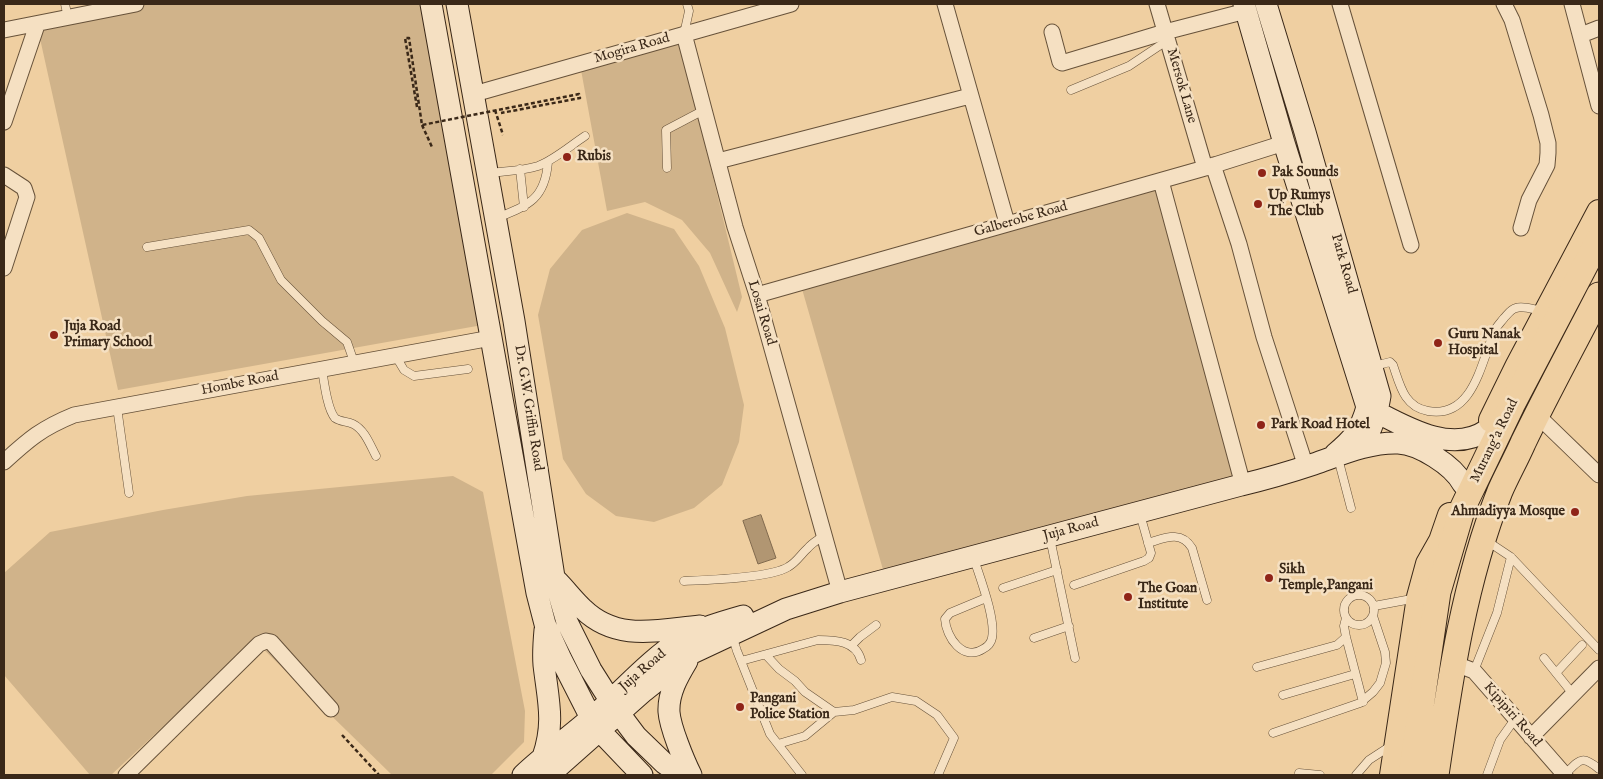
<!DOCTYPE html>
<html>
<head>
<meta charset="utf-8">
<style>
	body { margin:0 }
	#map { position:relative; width:1603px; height:779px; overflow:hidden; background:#efcfa1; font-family:"IM FELL English",serif }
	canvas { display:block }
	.frame { position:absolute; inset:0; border:5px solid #3a2818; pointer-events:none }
</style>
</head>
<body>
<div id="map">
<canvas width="1603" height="779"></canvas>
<div class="frame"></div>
</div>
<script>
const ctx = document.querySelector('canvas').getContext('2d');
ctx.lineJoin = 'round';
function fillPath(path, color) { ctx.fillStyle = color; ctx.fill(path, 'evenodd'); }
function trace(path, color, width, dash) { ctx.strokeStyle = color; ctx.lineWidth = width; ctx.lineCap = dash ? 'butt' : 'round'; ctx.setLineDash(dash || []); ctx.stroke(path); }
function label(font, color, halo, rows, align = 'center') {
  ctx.font = font + ' "IM FELL English",serif'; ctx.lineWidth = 5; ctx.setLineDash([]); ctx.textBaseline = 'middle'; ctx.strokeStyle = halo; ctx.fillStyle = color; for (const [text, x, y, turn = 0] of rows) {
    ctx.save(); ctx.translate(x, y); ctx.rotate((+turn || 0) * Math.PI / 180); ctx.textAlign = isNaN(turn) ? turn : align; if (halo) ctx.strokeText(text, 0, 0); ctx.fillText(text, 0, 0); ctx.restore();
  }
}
fillPath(new Path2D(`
	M149,4H431L488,324L118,390L37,25Z
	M680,41L742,297L737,312L710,253L682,220L645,202L607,211L581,70Z
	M1161,181L1243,485L886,580L800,282Z
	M627,213L674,229L699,266L725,328L744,405L739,442L722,485L694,508L654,522L616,516L586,494L563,459L538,315L550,269L582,230Z
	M453,476L483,492L525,711L524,742L491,775H392L255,641L111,775H90L4,675V573L50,532L163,510L247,496Z`), '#d0b38a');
const water = new Path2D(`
	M761,515L776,558L758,564L743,521Z`);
fillPath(water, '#b19672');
trace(water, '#816a4e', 1);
const service = new Path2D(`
	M65,4L68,18
	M684,34L689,11L687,4
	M1071,90L1129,66L1168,40
	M667,168L666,130L704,110
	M520,169L524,207
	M490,173C505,171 523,171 538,166C554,160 570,146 585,136
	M497,218C529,205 545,199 548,162
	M147,247L249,230L259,238L281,280L322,321L347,342L354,362
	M395,355L404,370L414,376L468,369
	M1374,366L1390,362L1393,365C1400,385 1404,407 1428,411C1474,419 1481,361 1495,330C1497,326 1501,322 1504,318C1507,315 1511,309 1516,308C1523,305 1535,310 1542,311
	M322,369C324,381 327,409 335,418C340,422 347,421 353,424C365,430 370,445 376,456
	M117,407L129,493
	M1338,458L1351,508
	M1050,538L1075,658
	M1487,541L1511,557L1599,650
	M1148,543C1165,538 1181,530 1192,548L1207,600
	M974,559C980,578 996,619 992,638C991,643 987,647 983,649C963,662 946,637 945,619L950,613L986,598
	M684,581C708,580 770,578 788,567C797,562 801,554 808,548C812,543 818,540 823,536
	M1074,585L1144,561L1149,558L1151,553L1140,514
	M1003,588L1057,570
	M1344 610a15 15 0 1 1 30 0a15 15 0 1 1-30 0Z
	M1374,606L1417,598
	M1346,618L1344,626L1346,637L1363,702
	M732,635L737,651L770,734L802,775
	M1034,638L1069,626
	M852,645L860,637L876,625
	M766,655L779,669L795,681L805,692L834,712
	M1544,658L1573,694
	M741,661L818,640C836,640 856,641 861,660
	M1257,667L1337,645L1346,637
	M1474,671L1497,613L1511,557
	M1556,673L1582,645
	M1283,695L1355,674
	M1273,733L1360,703L1373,692L1380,683L1386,663L1385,652L1373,616
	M778,744L805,736L834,712L854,710L892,697L916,701L937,715L954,738L938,775
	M1299,773L1320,775
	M1356,775L1369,760L1392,745
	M1487,775L1500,740L1515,719
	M1564,775C1580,760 1581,754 1599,769`);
const minor = new Path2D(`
	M945,4L1007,223
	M1157,4L1205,168
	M1340,4L1411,245
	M1504,4L1512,20L1541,115L1548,143V153L1547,165L1529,200L1521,228
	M1572,4L1599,106
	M4,30L136,4
	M1052,32L1060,62L1062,63L1165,32L1246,11
	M684,34L735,227L757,295L840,592
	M1581,35L1599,28
	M474,94L791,4
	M4,122L37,25
	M718,161L970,96
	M1213,165L1239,244L1264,337L1306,467
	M4,175L24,188L27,197L4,268
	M1161,181L1243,485
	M757,295L1205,168L1284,143
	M1537,415L1599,475
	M4,462C29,439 42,428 74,415L491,338
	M1453,663L1474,671L1565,775
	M1531,737L1599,668
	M126,775L259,644L266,641L271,642L331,709`);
const secondary = new Path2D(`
	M431,4L537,593L545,624L561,659L591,718L600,731L642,775
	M457,4L514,321L554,577L567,622L591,670L615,708L636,736L664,763L681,775
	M1244,4L1284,143L1367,407C1361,430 1353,439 1335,454
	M1266,4L1305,132L1380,396L1377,412L1371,428
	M1367,407C1401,424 1450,456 1487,430
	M557,581C566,590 574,601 583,609C617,642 658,630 700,626
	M687,661C678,676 668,693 669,712C670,727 684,761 691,775
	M543,757C555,722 548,700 544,665C543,653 544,641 545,630
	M523,775C544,755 568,738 590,719C621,693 647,661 682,639C701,628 722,622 743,616
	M549,775L644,691L690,654L786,609L840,592C973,556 1108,521 1241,485C1266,479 1290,472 1314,464C1340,455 1369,442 1398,443C1419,444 1453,465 1463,484`);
const primary = new Path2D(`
	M1491,420L1518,365L1599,212
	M1392,775L1419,597L1428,564L1441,541L1450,515`);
const trunk = new Path2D(`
	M1411,775L1438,592L1463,507L1512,405L1599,239
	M1436,775C1450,679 1464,582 1500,491C1507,475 1516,459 1523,443C1547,393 1574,344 1599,295`);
trace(service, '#67523a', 9);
trace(minor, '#67523a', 17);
trace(secondary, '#3a2818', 23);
trace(primary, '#3a2818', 26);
trace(trunk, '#3a2818', 27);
trace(new Path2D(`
	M495,110L503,135
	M422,125L432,147
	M342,735L379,775`), '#3a2818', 2.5, [4, 2.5]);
trace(service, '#f5e0c2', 8);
trace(minor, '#f5e0c2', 15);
trace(secondary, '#f5e0c2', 21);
trace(primary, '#efcfa1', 24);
trace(trunk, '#efcfa1', 25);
trace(new Path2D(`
	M417,107L405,38H409L422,125L579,94L580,98L501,113`), '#3a2818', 2.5, [4, 2.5]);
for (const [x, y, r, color] of [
	[567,157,5,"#8f2418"],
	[1262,173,5,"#8f2418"],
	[1258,204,5,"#8f2418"],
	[54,335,5,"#8f2418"],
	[1438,343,5,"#8f2418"],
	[1261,425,5,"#8f2418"],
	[1575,512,5,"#8f2418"],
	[1269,578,5,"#8f2418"],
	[1128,597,5,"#8f2418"],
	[740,707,5,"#8f2418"]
]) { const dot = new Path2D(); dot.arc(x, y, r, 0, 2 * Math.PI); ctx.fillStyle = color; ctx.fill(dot); trace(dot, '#f5e0c2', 2); }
label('14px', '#3a2818', '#f5e0c2', [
	["Mogira Road",632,49,-16],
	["Mersok Lane",1181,86,74],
	["Galberobe Road",1021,220,-16],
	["Park Road",1343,264,74],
	["Losai Road",761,313,73],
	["Hombe Road",240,384,-11],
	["Dr. G.W. Griffin Road",528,408,81],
	["Murang'a Road",1495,441,-64],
	["Juja Road",1071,530,-15],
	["Juja Road",643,671,-41],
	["Kipipiri Road",1512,715,49]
]);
label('bold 14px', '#3a2818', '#f5e0c2', [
	["Rubis",577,157],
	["Pak Sounds",1272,173],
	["Up Rumys",1268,196],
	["The Club",1268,212],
	["Juja Road",64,327],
	["Primary School",64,343],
	["Guru Nanak",1448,335],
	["Hospital",1448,351],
	["Park Road Hotel",1271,425],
	["Ahmadiyya Mosque",1565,512,"right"],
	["Sikh",1279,570],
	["Temple,Pangani",1279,586],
	["The Goan",1138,589],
	["Institute",1138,605],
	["Pangani",750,699],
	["Police Station",750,715]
], 'left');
</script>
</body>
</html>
